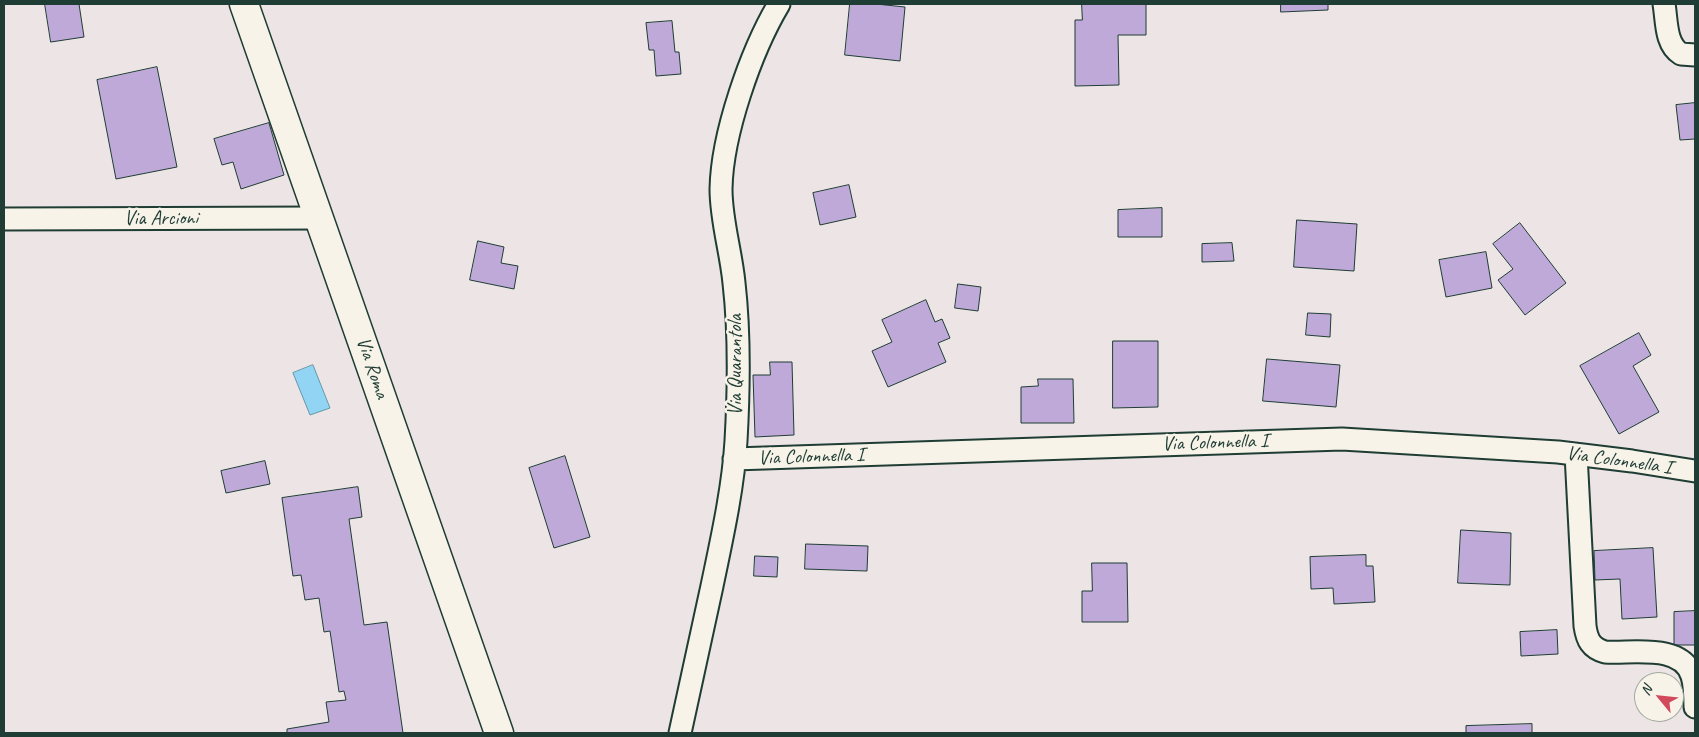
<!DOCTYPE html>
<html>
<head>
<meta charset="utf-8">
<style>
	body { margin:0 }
	#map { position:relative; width:1699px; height:737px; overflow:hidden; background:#ece4e5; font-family:Caveat,sans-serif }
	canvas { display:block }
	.frame { position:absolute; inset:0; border:5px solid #1f3d34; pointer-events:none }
	.north { position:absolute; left:1634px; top:672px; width:50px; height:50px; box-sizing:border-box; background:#f7f3e8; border:1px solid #a1aaa0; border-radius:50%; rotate:298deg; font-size:14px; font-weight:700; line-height:20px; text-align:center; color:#1f3d34 }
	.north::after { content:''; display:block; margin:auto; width:18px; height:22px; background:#d1495b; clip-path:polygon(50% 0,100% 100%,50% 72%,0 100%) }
</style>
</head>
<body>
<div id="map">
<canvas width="1699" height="737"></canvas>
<div class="frame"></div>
<div class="north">N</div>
</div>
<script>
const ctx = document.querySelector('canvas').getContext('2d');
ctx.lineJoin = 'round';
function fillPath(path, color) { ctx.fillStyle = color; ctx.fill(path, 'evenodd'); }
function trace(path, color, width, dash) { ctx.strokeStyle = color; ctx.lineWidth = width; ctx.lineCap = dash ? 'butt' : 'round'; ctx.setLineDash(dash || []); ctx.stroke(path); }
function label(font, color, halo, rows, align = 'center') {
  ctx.font = font + ' Caveat,sans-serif'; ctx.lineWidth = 5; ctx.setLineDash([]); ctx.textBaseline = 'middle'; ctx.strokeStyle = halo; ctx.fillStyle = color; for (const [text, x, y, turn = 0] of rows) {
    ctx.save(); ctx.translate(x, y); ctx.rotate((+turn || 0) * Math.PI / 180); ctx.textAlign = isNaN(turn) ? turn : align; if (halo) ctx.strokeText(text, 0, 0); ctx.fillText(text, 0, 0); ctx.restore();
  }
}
const water = new Path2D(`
	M313,365L330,408L310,415L293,373Z`);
fillPath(water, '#92d4f4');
trace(water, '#6498a7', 1);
const building = new Path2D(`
	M45,4H79L84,37L51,42Z
	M850,4H876L905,7L900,61L845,55Z
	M1082,4H1146V35H1118L1119,85L1075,86V20H1082Z
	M1281,4H1328V10L1281,12Z
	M672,21L675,52H679L681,74L656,76L654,50H649L646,23Z
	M157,67L177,167L116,179L97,80Z
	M1695,103V139L1680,140L1676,105Z
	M269,123L284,175L241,189L233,162L222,165L214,139Z
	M849,185L856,217L820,225L813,193Z
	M1162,208V237H1118V210Z
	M1297,220L1357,224L1354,271L1294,267Z
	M1520,223L1566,283L1525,315L1498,280L1513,269L1493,244Z
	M478,241L504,247L501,263L518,266L514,289L470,280Z
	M1232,243L1234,261L1202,262V244Z
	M1486,252L1492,288L1446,297L1439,260Z
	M958,284L981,287L978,311L955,308Z
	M926,300L935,322L942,319L950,338L938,343L946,362L888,387L872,351L892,342L882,320Z
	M1308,313L1331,314L1330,337L1306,335Z
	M1639,333L1651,355L1633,366L1659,412L1619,434L1580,366Z
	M1113,341H1158V407L1113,408Z
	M1267,359L1340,365L1336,407L1263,401Z
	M770,362H792L794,435L755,437L753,375H770Z
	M1038,379H1073L1074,423H1021V387L1038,386Z
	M565,456L590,537L554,548L529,468Z
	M265,461L270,484L226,493L221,471Z
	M358,487L362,517L349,519L364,625L387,622L403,733H287V729L329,722L326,702L346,700L344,691L339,692L330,631L324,632L319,598L305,600L301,575L293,576L282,498Z
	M1461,530L1511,533L1510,585L1458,583Z
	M806,544L868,546L867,571L805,569Z
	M1653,548L1657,617L1622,619L1620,579L1595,580L1594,551Z
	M1366,555V566H1373L1375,602L1334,604L1333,588L1311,589L1310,557Z
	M755,556L778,557L777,577L754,576Z
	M1092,563H1127L1128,622H1082V591H1092Z
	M1695,611V645H1674V612Z
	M1557,630L1558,654L1521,656L1520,632Z
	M1532,724V733H1466V726Z`);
fillPath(building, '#bea9d8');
trace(building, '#1f3d34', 1);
const minor = new Path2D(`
	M1664,4C1667,21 1665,44 1681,54L1695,55
	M4,219L319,218
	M1576,454L1585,626C1587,640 1591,648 1605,652C1632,654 1682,643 1692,676C1695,686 1695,696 1695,707
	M734,459L1342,439L1558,452L1632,461L1695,471
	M680,733C691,684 701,635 712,586C722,538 733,489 736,441C739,388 740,335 734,283C731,251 721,221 721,189C722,134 751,51 779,4`);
const secondary = new Path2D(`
	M244,4L499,733`);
trace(minor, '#1f3d34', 25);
trace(secondary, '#1f3d34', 31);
trace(minor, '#f7f3e8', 21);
trace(secondary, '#f7f3e8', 28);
label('20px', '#1f3d34', '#f7f3e8', [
	["Via Arcioni",161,219],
	["Via Quarantola",736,365,-90],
	["Via Roma",372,368,71],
	["Via Colonnella I",1215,443,-2],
	["Via Colonnella I",811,457,-2],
	["Via Colonnella I",1619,461,8]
]);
</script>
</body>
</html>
